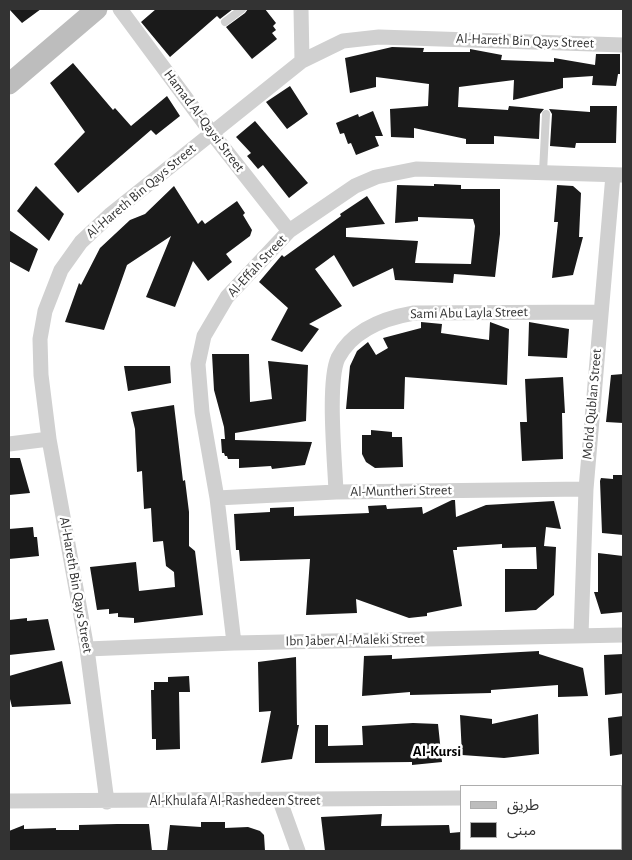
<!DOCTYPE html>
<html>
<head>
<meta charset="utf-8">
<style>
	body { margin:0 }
	#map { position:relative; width:632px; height:860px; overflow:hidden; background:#fff; font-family:"Alegreya Sans","Noto Sans Arabic",sans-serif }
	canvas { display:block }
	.frame { position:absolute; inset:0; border:10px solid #333; pointer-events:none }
	.legend { position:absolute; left:460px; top:785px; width:162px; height:65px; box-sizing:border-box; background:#fff; border:1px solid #adadad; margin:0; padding:6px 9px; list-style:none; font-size:15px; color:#333 }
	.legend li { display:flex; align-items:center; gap:10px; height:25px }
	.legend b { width:25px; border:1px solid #adadad }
</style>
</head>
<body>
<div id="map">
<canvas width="632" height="860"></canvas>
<div class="frame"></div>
<ul class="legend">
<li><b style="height:6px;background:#bdbdbd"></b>طريق</li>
<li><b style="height:14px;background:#1a1a1a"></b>مبنى</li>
</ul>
</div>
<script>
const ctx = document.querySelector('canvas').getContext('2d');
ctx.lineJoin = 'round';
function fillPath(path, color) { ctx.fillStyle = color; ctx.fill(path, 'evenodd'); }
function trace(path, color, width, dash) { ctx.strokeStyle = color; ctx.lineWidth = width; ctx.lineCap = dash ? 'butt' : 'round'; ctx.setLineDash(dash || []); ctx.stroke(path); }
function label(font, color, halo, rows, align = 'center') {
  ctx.font = font + ' "Alegreya Sans",sans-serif'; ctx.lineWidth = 5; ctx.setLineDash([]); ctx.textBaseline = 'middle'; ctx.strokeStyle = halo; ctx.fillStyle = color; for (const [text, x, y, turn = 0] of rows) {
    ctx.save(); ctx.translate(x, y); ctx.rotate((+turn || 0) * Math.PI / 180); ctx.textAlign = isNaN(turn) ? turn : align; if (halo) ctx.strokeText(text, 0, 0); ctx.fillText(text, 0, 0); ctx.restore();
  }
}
fillPath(new Path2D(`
	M9,9H41L22,23Z
	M156,9H233L220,19L217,16L170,57L141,22Z
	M248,9H265L276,23L273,26L276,30L272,33L277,39L252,59L226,27L245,13Z
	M392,47L424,48L423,52H470V49L502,55L501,60L554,62V58L595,65L596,54H620V74H618L616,86L592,85L593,76L563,78V88L513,100L514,80L459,87L458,107L508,110L509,106L544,109L540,114L539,139L494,136V144H466V139L414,128V138L391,137L390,109L428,106L429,84L376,77V87L350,93L345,58Z
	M73,63L113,110L115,108L131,126L167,96L180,116L156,135L151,130L78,193L54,164L85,132L50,83Z
	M290,86L308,114L287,129L266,102Z
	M590,106H617L616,143H576L575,148L550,146L552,114L549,109L590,112Z
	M373,111L383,136H375L379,146L356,155L351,143L348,144L344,133L340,134L336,123L358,114L359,117Z
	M255,121L308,183L289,198L263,165L258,169L247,156L251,153L236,137Z
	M434,184L461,185V189H500V234L495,277L454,274L453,283L395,280L393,268L353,287L334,255L315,269L342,306L309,324L319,329L302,352L271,340L288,308L259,282L282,255L284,257L341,216L340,214L367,196L385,224L346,228V237L418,241L415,263L471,264L475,226L473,219L418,217V221L395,223L397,185L434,186Z
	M557,185L573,186L581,193L579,237H583L573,275L552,278L558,222H554Z
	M36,186L64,214L49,241L17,211Z
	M174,186L198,224L202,220L205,224L237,201L245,213L243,215L252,230L250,236L226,254L232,262L208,281L193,261L175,307L146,297L171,236L127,265L104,330L65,322L79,283L81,285L100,248L130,220L145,214Z
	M9,230L38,249L29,272L9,261Z
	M421,322L442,324L441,333L489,340L490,322L509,329L507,385L405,377L404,409H346L350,366L357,351L368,342L376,355L388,348L383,338L421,328Z
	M529,322L569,329L567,358L528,356Z
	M212,354H249L250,402L272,399L268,361L308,365L306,421L235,433V440L312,442L305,465L272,469L271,466L239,468V459H228L227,456H225L224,453H222L221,439H225L224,427L214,390Z
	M124,366H170L171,383L128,391Z
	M623,374V423L606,422L611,375Z
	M563,377L565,413H562L563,459L522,461L520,422H527L525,379Z
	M174,405L183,481L185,480L189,512V546L195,551L203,615L134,623V618L118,617V613L109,614V609L97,610L90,567L136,562L139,591L175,587L174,572L166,566L163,541L153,542L151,508L144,509L142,471L137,472L135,429L131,412Z
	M371,430L392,432V437H402L403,467L375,468L366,462L362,454V435H371Z
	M9,458H20L30,493L9,495Z
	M613,475H623V535L602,533L600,481L601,478L613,479Z
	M452,500H455L456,517L486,505L554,501L561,529L546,527L544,546L556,547L554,595L536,610L505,612V569H537L536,547L502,548V544L457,547V550H453L462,606L427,613V616L409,618L356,599L357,613L306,615L310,559L240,561L239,550H236L234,514L270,512V508L294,507V516L369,513L368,506L386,505L387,509L422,507L423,514Z
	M33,527L34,537H37L39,556L9,559V529Z
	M598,553L623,556V612L601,614L594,592H598Z
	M27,618V621L48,619L55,650L9,655V620Z
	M539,651V654L583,668L588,696L558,697V685L491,690V693L410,695V692L362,696L364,656L392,655V659Z
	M623,654V693L605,695L604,655Z
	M296,657L297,725H299L292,759L261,763L271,711L259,712L258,662Z
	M62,661L71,704L12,707L9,695V676Z
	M189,676L190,692H179L180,749L156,750V739H152L151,690H154V682H168V677Z
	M538,714L539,754L504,758L462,755L460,715L492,719V724Z
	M623,716V754L610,756L608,718Z
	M413,723L438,724L442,762L412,765V762L315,763V725H328V746L363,745L362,726Z
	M382,814L381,826L449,825L450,833L461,832V851H325L321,817Z
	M201,822H225V828L248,827L260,831L264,835L265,851H167L170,825L201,827Z
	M117,824H149L152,851H9V831L24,825V829L56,828V830H79V825Z`), '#1a1a1a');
trace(new Path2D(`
	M225,22L242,9
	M543,172L546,114`), '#d0d0d0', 8);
trace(new Path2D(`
	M120,9L211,132L289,231
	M301,9L302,61
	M9,444L49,439
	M336,492C335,463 327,382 338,358C353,329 385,318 414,313L600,312
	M217,498L336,492L586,489
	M581,635L586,489L613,175
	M234,643L217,498L202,412L198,364L204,336L227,297L289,231L355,186L376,177L416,169L623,175
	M87,649L234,643L623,635
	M621,794H623
	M9,801L461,798
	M280,801L298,851
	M107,802L87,649L49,439L41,375L40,339L45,311L61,270L81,242L111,214L302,61L343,41L379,37L623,45
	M566,851V849`), '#d0d0d0', 15);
trace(new Path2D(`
	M9,84L97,9`), '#bdbdbd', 21);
label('14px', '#333', '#fff', [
	["Al-Hareth Bin Qays Street",525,41,2],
	["Hamad Al-Qaysi Street",204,121,53],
	["Al-Hareth Bin Qays Street",141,191,-40],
	["Al-Effah Street",257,266,-47],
	["Sami Abu Layla Street",469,313,-1],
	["Moh’d Qublan Street",592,404,-85],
	["Al-Muntheri Street",401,491,-1],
	["Al-Hareth Bin Qays Street",76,585,80],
	["Ibn Jaber Al-Maleki Street",355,640,-1],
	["Al-Khulafa Al-Rashedeen Street",235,801]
]);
label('bold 15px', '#000', '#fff', [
	["Al-Kursi",437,751]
]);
</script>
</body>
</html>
